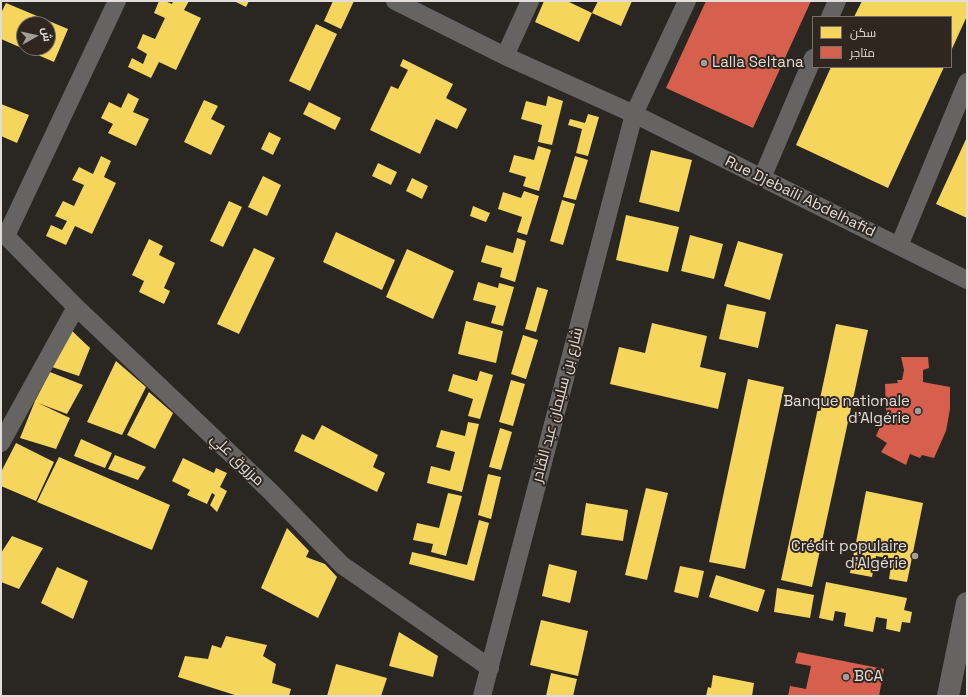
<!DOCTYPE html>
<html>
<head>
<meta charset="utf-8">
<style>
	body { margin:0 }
	#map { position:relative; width:968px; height:697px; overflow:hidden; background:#2a2622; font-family:"Space Grotesk",Cairo,sans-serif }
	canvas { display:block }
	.frame { position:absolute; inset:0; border:2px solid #e3ddd9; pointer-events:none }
	.legend { position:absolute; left:812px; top:16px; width:140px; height:52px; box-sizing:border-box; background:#2e261f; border:1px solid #766f69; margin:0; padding:5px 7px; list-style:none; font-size:12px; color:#e3ddd9 }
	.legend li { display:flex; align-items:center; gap:8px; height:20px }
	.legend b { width:20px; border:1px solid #766f69 }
	.north { position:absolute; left:16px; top:16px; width:40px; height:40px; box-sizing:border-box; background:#2e261f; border:1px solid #766f69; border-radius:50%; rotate:82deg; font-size:11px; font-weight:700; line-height:16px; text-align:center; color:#e3ddd9 }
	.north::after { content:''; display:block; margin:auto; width:14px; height:18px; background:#a29d99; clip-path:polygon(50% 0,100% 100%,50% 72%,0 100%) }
</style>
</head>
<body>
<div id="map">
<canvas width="968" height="697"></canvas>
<div class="frame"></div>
<ul class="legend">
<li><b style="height:11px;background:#f6d55c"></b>سكن</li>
<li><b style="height:11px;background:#d6604d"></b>متاجر</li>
</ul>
<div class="north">ش</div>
</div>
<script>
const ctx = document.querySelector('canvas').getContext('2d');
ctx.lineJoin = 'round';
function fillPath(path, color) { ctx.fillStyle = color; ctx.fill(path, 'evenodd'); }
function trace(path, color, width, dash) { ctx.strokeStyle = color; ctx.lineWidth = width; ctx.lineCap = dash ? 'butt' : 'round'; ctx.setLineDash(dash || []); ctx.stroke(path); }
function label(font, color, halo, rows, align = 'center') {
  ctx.font = font + ' "Space Grotesk",Cairo,sans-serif'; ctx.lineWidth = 4; ctx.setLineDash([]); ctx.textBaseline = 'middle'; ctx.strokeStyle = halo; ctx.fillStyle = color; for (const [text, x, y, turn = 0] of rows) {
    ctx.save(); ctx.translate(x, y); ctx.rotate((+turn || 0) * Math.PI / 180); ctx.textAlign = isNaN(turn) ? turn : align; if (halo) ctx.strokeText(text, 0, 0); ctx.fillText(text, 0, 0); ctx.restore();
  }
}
fillPath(new Path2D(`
	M159,1H165L172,4L173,1H189L184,10L201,18L176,70L159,62L151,78L128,67L132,58L143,64L147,54L137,48L143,34L155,39L165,18L154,13Z
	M234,1H249L246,7Z
	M333,1H354L341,29L324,21Z
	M544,1H567L592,13L579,42L535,22Z
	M598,1H632L621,26L592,13Z
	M862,1H967V16L951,51V17H854Z
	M6,3L68,29L54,62L1,39V13ZM24,24H48V48H24Z
	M316,24L337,34L310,91L289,81Z
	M403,59L453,84L446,98L467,109L457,129L436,119L420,154L370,130L391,86L398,89L408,70L400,66Z
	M831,67H944L888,188L796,145Z
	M128,93L139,99L133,112L149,119L136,146L108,133L113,124L101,118L109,102L121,108Z
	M548,96L563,101L552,145L538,142L542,125L521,119L526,101L546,106Z
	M204,100L218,106L211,119L225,126L211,155L184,142Z
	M309,102L341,118L335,130L303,114Z
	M1,104L29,115L17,143L1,136Z
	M588,114L599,117L588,156L576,153L582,129L568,125L570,119L585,123Z
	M269,132L281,138L273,155L261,149Z
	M967,137V218L936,204Z
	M538,146L551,150L539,191L523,186L526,177L509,172L514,155L534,160Z
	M651,150L692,160L679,212L639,202Z
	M101,156L111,161L104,177L116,183L92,234L75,226L66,245L46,236L51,225L62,230L67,221L55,216L63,201L74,206L84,185L72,180L79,167L93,174Z
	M575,156L588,160L576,200L563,197Z
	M378,163L397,172L391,185L372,176Z
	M263,176L281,185L267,216L248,207Z
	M412,178L428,186L422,199L406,191Z
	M524,191L539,196L527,235L517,232L522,217L498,209L503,192L521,198Z
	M562,200L575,204L563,245L550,241Z
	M229,201L242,207L223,247L210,241Z
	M473,206L490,213L486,222L470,216Z
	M626,215L679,227L668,272L616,260Z
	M336,232L395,260L382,290L323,262Z
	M690,235L723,244L714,279L681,271Z
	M517,238L526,241L515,282L500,277L502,268L481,262L486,245L513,253Z
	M149,239L163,246L159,255L175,263L164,288L170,291L164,304L139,292L144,281L132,275Z
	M738,241L783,254L770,300L724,286Z
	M254,248L275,258L239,334L217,324Z
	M407,249L454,271L433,319L386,297Z
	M478,282L498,288L499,283L514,287L503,326L491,323L496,306L473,300Z
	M537,287L548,290L536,332L525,329Z
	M727,304L766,312L758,348L719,339Z
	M466,321L503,331L496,363L458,354Z
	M652,323L707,336L700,367L726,373L718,409L610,384L619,347L645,353Z
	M836,324L868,330L812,587L781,580Z
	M70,329L90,348L79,376L52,367Z
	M523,335L538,340L526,379L511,374Z
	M116,361L146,387L122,435L87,422Z
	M480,371L493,375L480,419L468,416L473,399L448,391L453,374L477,381Z
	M50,372L83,385L67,414L38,403L70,418L56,449L20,438L35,401Z
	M748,379L784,387L745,569L709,562Z
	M511,380L525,384L513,426L499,422Z
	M149,392L173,413L155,449L127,435Z
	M468,422L479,424L462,492L427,483L431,466L450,471L455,452L436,447L441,430L465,436Z
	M322,425L378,455L373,467L385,473L377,492L294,451L302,434L314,440Z
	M500,428L512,432L501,470L489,467Z
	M81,439L112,453L105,468L74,456Z
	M16,443L54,462L36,501L1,486V472Z
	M115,455L146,467L138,480L108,469Z
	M59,457L170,505L152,550L37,502Z
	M183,458L214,473L216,468L227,473L220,487L227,491L217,512L210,505L215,495L212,493L207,504L187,495L190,490L172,481Z
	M488,474L501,477L491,519L478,515Z
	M646,488L668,493L647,580L625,575Z
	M866,491L923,503L907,582L889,579L892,559L876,556L872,577L850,573Z
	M448,493L462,496L446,556L431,552L433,544L413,540L417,523L439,528Z
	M586,503L628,510L623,541L581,535Z
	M479,520L489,523L474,581L409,564L412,552L467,565Z
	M287,528L309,551L306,557L325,564L337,577L318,618L261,588Z
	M12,536L43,548L19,589L1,582V553Z
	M549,564L577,571L570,603L542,596Z
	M680,566L704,571L698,598L674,592Z
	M57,567L88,581L73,619L41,603Z
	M716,575L765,590L758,612L709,597Z
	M826,582L907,598L904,610L912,612L910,623L902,622L900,632L886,629L887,619L876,617L873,632L844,626L846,613L835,611L833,621L819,618Z
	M777,588L814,595L810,618L774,612Z
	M541,620L588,631L578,676L530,665Z
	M399,632L438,656L433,677L389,666Z
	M226,636L267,645L263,656L276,664L272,683L291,689L289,696H238L178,677L185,656L208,659L212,645L221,648Z
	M336,664L387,678L381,696H327Z
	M551,673L577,679L573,696H546Z
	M713,675L754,683L752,696H706L708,687L711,688Z`), '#f6d55c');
fillPath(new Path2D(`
	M706,1H811L753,128L666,88Z
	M901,357H928L929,368L923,370V382L950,387V409L946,431L934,458L922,455L920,458L910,454L906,465L881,452L887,443L876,436L886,413L885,384L898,383L897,380H902L904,370Z
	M798,652L884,669L879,696H788L790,686L806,689L811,666L795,663Z`), '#d6604d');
trace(new Path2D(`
	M395,1L505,56L634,114L967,280
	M830,17L837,1
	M505,56L530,1
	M762,178L813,58
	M1,231L76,307L270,491L342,565L490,668
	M6,236L117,1
	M899,246L967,82
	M1,443L76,307
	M482,696L634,114L687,1`), '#666463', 18);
trace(new Path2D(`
	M948,696L967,603`), '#666463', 22);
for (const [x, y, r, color] of [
	[704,63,4,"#a29d99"],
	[918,411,4,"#a29d99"],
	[915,556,4,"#a29d99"],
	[846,677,4,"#a29d99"]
]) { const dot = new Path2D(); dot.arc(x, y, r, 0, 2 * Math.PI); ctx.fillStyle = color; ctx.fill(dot); trace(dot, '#2e261f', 1.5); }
label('15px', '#e3ddd9', '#2e261f', [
	["Lalla Seltana",712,63],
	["Banque nationale",910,402,"right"],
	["d'Algérie",910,419,"right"],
	["Crédit populaire",907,547,"right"],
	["d'Algérie",907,564,"right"],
	["BCA",854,677]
], 'left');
label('15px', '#e3ddd9', '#2e261f', [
	["Rue Djebaili Abdelhafid",800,197,26],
	["شارع بن سليمان عبد القادر",558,405,-75],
	["مرزوق علي",237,460,44]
]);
</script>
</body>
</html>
